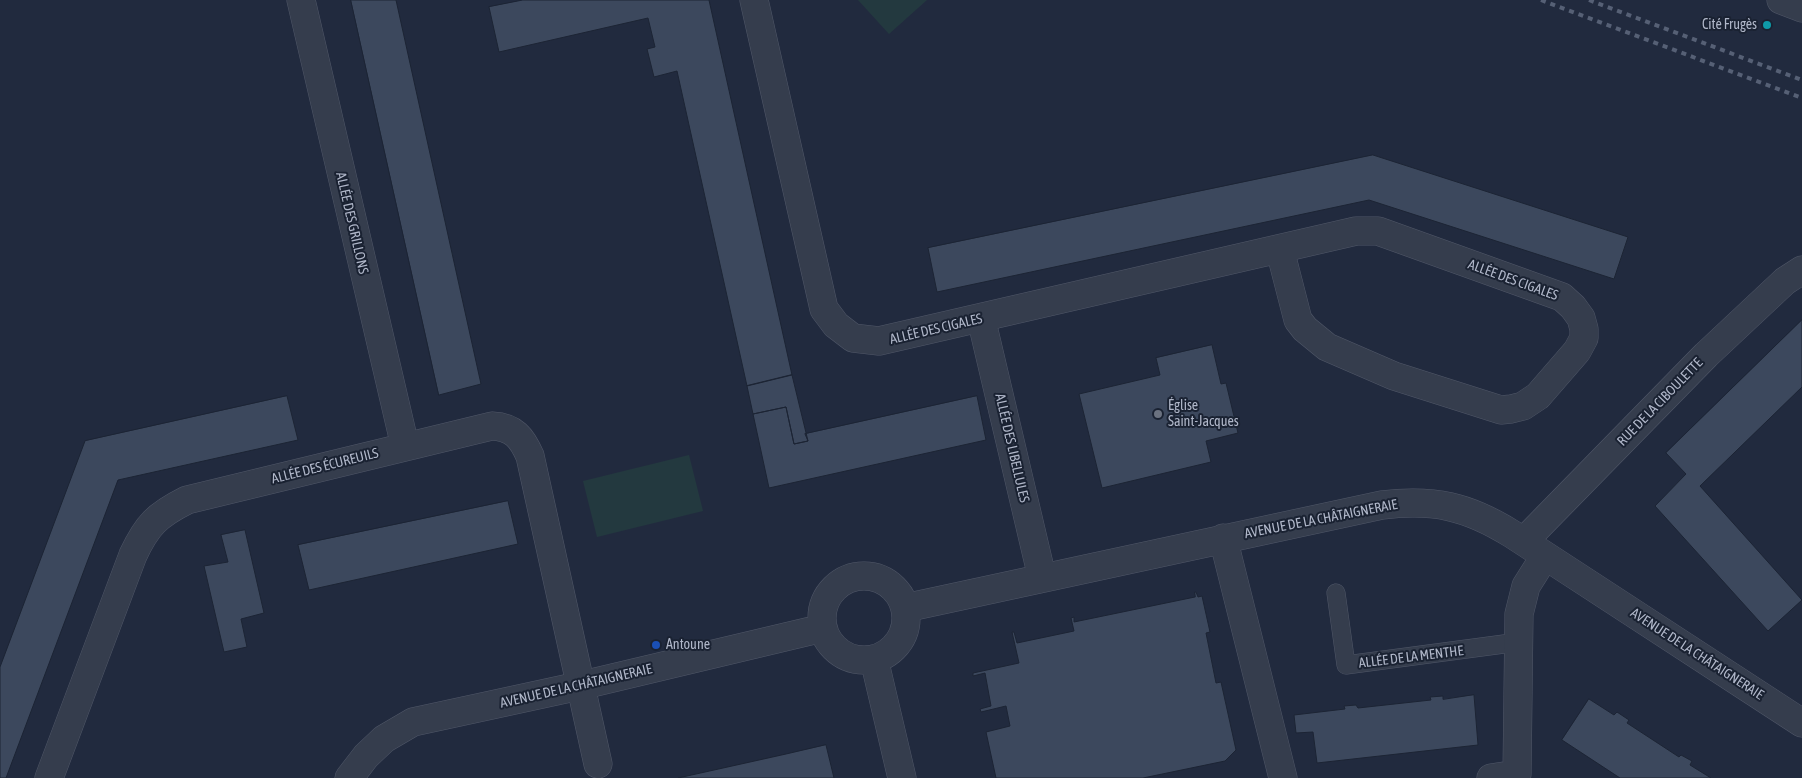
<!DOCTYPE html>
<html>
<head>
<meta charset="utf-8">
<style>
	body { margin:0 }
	canvas { display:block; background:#212a3e }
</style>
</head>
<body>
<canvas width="1802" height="778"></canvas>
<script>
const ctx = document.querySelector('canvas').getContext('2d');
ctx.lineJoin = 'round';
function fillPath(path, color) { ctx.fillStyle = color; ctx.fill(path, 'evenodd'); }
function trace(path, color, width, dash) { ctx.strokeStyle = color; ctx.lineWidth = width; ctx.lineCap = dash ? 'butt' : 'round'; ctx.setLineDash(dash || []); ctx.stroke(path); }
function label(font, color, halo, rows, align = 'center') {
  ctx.font = font + ' "Asap Condensed",sans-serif'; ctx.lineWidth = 4; ctx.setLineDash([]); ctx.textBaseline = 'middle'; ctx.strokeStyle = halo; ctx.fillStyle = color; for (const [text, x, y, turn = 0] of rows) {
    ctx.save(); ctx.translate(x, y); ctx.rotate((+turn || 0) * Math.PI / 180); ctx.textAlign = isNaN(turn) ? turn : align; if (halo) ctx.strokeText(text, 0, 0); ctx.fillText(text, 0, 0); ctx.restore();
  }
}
fillPath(new Path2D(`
	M858,0H927L889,34Z
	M689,455L703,511L597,537L583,481Z`), '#23393f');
const building = new Path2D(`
	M351,0H396L481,384L439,395Z
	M523,0H709L792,375L747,386L677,71L654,77L647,49L655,47L648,18L499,52L489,7Z
	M1373,155L1628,237L1614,279L1369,200L937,292L928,248Z
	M1802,320V387L1700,486L1802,600L1768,631L1655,506L1686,474L1666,453Z
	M1212,345L1221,384L1226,383L1238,433L1206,441L1211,462L1102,488L1079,394L1160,375L1156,358Z
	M792,375L808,441L794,444L786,407L753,414L747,386Z
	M287,396L298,440L118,480L6,778H0V667L85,441Z
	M977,396L986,440L769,488L753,414L786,407L794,444L808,441L805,434Z
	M508,501L518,544L309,590L298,545Z
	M245,530L264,613L241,619L247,647L224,652L204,566L228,562L221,535Z
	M1195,592H1196L1198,597L1202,596L1210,632L1206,633L1216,683L1221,682L1236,750L1225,761L1143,778H996L986,732L1010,726L1006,706L981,712L980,709L991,706L985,673L973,676V673L1019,663L1012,632H1014L1017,643L1074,631L1071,618L1074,617V622L1195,597Z
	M1474,695L1478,745L1317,763L1313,732L1296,733L1294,715L1345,709L1344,706L1356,705L1358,708L1431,700L1430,697L1443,696V699Z
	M1589,699L1614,715L1617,712L1629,720L1627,723L1679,757L1681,755L1692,761L1690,765L1711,778H1620L1562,740Z
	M826,745L834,778H678L786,754Z`);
fillPath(building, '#3c485d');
trace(building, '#1c2434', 1);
const lane = new Path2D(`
	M1336,593L1346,665L1519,642`);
const street = new Path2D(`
	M301,0L405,446
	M754,0L824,309L836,325L853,338L879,341L1356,231H1378L1562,297L1573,307L1581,318L1584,329V338L1577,351L1538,396L1523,406L1511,409L1501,410L1394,376L1327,347L1305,329L1298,320L1280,250
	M1781,0L1802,8
	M981,318L1042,577
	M1223,538L1283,778
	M1524,541L1706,355L1785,281L1802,270
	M822 618a42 42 0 1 1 84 0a42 42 0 1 1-84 0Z
	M905,608L1382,505C1434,499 1467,506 1512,534L1802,723
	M874,659L902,778
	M49,778L133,555C147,525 157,515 187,500L492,426C514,427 522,438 530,456L598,764
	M349,778L366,756L384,739L413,722L579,686L823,628
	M1491,778L1517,774L1519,614L1526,586L1545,556`);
trace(lane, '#505768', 19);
trace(street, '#505768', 29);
trace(lane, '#353d4d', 18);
trace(street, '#353d4d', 28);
trace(new Path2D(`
	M1541,0L1802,98
	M1589,0L1802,80`), '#566075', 4, [5, 5]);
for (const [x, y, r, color] of [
	[1767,25,5,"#0f9aa8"],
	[1158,414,5,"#6b7280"],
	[656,645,5,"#1a4fb4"]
]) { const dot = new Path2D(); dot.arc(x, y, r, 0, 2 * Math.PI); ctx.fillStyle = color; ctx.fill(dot); trace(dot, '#1a2232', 2); }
label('14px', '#b0b7c9', '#1a2232', [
	["Cité Frugès",1757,25,"right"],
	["Église",1168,406],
	["Saint-Jacques",1168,422],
	["Antoune",666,645]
], 'left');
label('14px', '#b0b7c9', '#1a2232', [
	["ALLÉE DES GRILLONS",352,223,77],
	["ALLÉE DES CIGALES",1513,280,20],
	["ALLÉE DES CIGALES",936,329,-13],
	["RUE DE LA CIBOULETTE",1660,402,-46],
	["ALLÉE DES LIBELLULES",1012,448,77],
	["ALLÉE DES ÉCUREUILS",325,466,-14],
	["AVENUE DE LA CHÂTAIGNERAIE",1321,519,-11],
	["AVENUE DE LA CHÂTAIGNERAIE",1697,654,33],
	["ALLÉE DE LA MENTHE",1411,657,-7],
	["AVENUE DE LA CHÂTAIGNERAIE",576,686,-13]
]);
</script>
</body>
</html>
